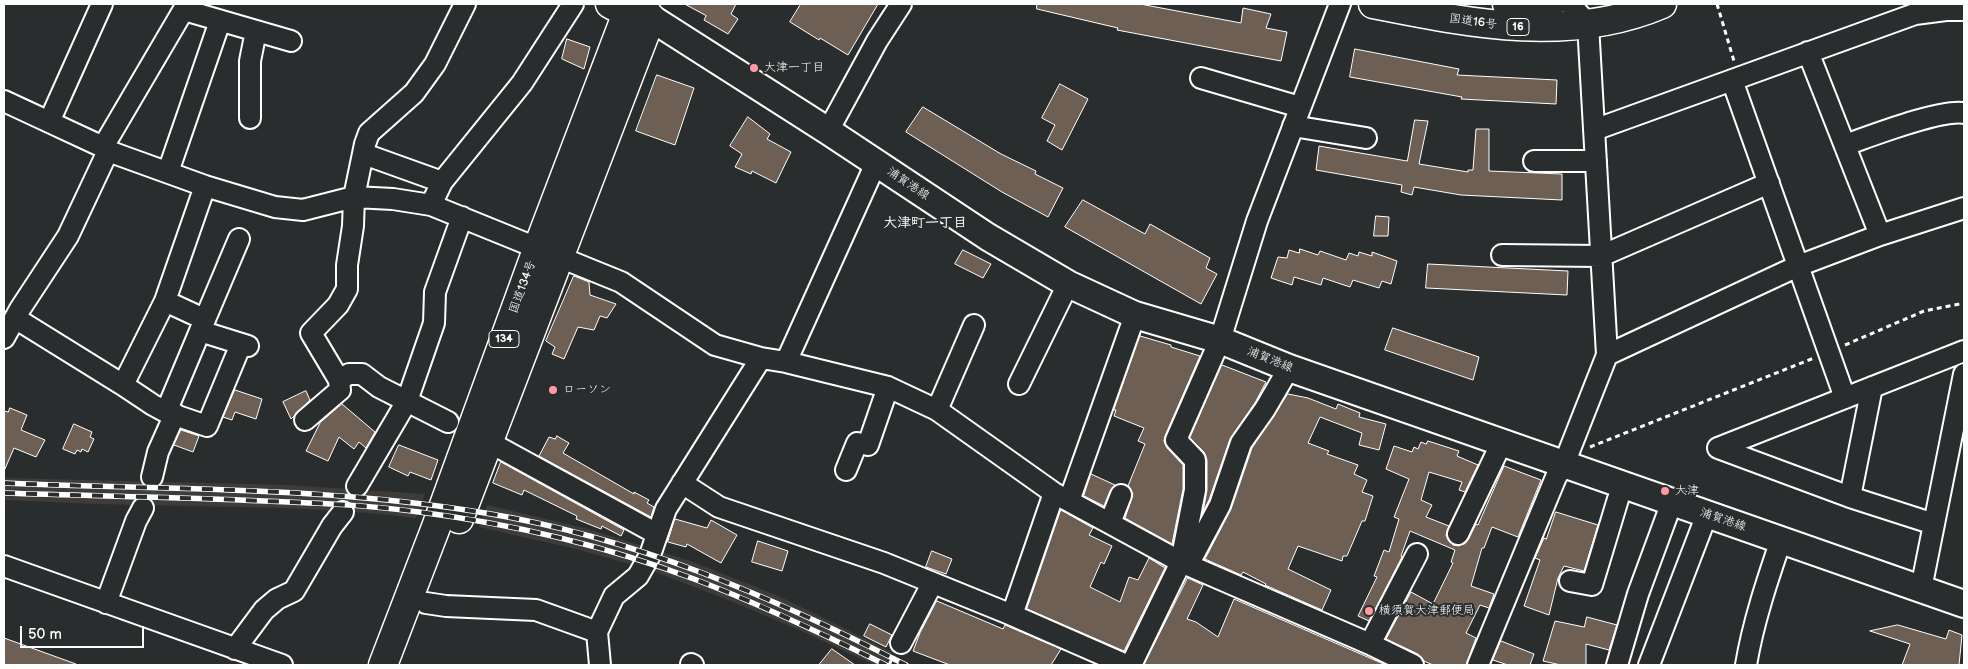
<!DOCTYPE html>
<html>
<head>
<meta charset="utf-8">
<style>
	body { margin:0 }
	#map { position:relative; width:1968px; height:669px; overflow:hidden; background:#2a2d2e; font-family:"Balsamiq Sans",sans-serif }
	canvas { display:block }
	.frame { position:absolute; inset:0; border:5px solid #fff; pointer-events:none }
	.scale { position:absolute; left:20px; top:626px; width:124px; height:22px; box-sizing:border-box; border:2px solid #fff; border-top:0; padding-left:6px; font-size:15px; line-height:18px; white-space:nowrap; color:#fff; -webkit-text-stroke:4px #2a2d2e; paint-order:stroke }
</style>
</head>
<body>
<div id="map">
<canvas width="1968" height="669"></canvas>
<div class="frame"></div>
<div class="scale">50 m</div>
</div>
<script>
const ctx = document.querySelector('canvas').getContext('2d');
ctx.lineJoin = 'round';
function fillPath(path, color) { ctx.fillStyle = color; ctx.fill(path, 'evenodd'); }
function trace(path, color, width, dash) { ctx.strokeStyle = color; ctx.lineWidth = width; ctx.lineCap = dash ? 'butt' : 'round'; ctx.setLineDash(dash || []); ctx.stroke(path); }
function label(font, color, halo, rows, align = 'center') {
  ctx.font = font + ' "Balsamiq Sans","Klee One",sans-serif'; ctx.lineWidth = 4; ctx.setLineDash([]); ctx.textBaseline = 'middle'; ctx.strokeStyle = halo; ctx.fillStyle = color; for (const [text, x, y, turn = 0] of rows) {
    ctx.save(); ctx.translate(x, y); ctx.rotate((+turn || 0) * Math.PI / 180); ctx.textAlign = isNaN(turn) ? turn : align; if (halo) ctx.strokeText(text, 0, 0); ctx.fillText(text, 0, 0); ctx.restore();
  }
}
fillPath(new Path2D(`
	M4,478L288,485L425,494L416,518L370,513L286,508L95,504L4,500Z
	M487,505L588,529L649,548L640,567L580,550L479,527Z
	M656,550L693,562L781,597L892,652L884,665H874L806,633L733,602L648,569Z`), '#3e3c39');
const building = new Path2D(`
	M685,4H736L731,14L738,19L728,34L704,20L706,16Z
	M801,4H878L848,55L820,38L819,40L790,22Z
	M1037,4H1140L1241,23L1243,8L1271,14L1266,28L1287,32L1281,61L1117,30L1118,28L1037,9Z
	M567,39L590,47L584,69L562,59Z
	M1355,49L1459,69L1457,75L1557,80L1556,104L1461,99L1462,97L1350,77Z
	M657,75L694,88L675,145L636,131Z
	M1060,84L1088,99L1062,150L1047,141L1055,125L1042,118Z
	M923,107L1001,154L1036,171L1035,174L1063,188L1048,217L1002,192L906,132Z
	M748,117L770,134L767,139L791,152L776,183L752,171L751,174L735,167L742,154L730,146Z
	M1415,120L1428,121L1419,164L1468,172V170H1473L1476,129H1489V171L1562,174V200L1461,195L1414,187L1412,195L1401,192L1402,185L1316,170L1319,146L1407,161Z
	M1083,200L1145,234L1150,224L1210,258L1206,268L1217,274L1201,304L1065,227Z
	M1376,216L1389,217L1388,236H1374Z
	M1300,249L1318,255L1320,251L1346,260L1349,253L1358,256L1359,252L1372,256V252L1397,261L1391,284L1382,281L1379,288L1353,280L1350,287L1323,278L1321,285L1294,277L1292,285L1271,278L1278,257L1287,258L1289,250L1299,253Z
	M963,250L991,264L983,278L955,264Z
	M1428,264L1568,271L1567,295L1426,288Z
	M574,276L589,282L590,295L616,304L607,318L600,316L594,330L578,327L564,359L552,354L555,347L546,341Z
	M1393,328L1479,357L1473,380L1385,350Z
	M1140,336L1171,345V347L1200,356L1165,436L1164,441L1167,448L1183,465V489L1172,544L1125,518L1133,494L1128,486L1145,444L1138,441L1144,428L1114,416L1116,410H1114Z
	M1222,365L1266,382L1255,403L1230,439L1209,500L1203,512L1207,490V460L1204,452L1190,438Z
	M235,390L262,399L256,419L235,412L232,420L223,417Z
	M306,391L310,400L291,419L283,402Z
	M1288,394L1308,398L1336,409L1338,404L1360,413L1359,417L1386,424L1379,450L1359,445L1362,433L1320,417L1308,443L1329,451L1327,454L1358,465L1354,474L1367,480L1362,492L1373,496L1365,521H1362L1347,556H1343L1342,561L1298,546L1288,569L1331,590L1322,610L1265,585L1266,584L1243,572L1241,575L1205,559L1231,509L1252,448Z
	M342,404L375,432L366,448L359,442L354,449L339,437L328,461L306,451L320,423Z
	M10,408L27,415L21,430L45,440L36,457L14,448L4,471V411L8,412Z
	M74,424L92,432L90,437L94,439L88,452L82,449L81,452L77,450L75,454L63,449Z
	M181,430L199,436L193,452L174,445Z
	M557,436L569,443L563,453L634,494V492L649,500L647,503L654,507L651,517L539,456L549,437L555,439Z
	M1428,441L1459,451L1457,456L1478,465L1465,492L1459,490L1462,482L1429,472L1421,500L1432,505L1426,517L1449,526L1446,535L1449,541L1453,545L1459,546L1468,540L1476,524L1478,525L1504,466L1541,480L1518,537L1492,527L1484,548H1482L1471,586L1494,594L1489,608L1480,605L1466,633L1476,638L1466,665H1433L1424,661L1418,654L1386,639L1411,592L1433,604L1453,563L1451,562L1455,550L1410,531L1401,556L1402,557L1369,621L1358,616L1377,577L1374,576L1384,550L1389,552L1399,519L1394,517L1409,479L1386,469L1394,446L1412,452L1414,447L1418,449L1421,442L1426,444Z
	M399,445L438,460L431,480L410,472L408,476L389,467Z
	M501,462L624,530L621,536L602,526L601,529L576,519L577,516L524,490L522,495L493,483Z
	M1091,474L1115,485L1110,491L1104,506L1084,496Z
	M1061,510L1093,528L1089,535L1112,546L1104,564L1101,562L1090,587L1120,602L1129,577L1138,580L1149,558L1165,568L1124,651L1027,609Z
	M1556,512L1598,525L1584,571L1564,566L1558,578L1549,615L1524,606L1540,560L1535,558L1544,538L1546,539Z
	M675,519L707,528L711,520L737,535L721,563L687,544L686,547L668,542Z
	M758,541L788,551L782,571L752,562Z
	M932,551L952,559L946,574L926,567Z
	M1188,578L1203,585L1187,619L1196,622L1218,637L1234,599L1386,665H1144Z
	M937,601L1003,629L1005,625L1061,649L1051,665H950L913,651L920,633Z
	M1587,617L1617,625L1609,650L1586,644V665H1561L1543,661L1555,621L1584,627Z
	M870,624L892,635L886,647L864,636Z
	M1898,625L1946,639L1949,630L1962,635L1959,665H1902L1910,644L1870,631Z
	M4,638L76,664L75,665H4Z
	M1501,641L1534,654L1530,665H1508L1493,660Z
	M832,649L855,665H819Z`);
fillPath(building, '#6d5f53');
trace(building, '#fff', 1);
trace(new Path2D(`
	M143,508L152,477
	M343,512L357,486`), '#3f4243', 20, [20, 10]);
const minor = new Path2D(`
	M184,10L291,41
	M1808,52L1880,235
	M1201,78L1300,107
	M1732,80L1845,398
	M4,101L103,147L108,151L205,186L275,207L303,210L354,197L393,199L431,205L621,282L715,345L761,358L786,362L888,387L937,410L1054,493L1181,562L1370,644L1413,665
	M250,118V61L256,31
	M49,122L102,4
	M1293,126L1366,138
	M1594,130L1915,14L1946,10H1964
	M828,131L877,41L901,4
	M1845,145C1871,136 1940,109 1964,113
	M103,147L187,4
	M364,154L442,182
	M1534,161H1596
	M168,172L220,21
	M431,205L442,182L522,83L573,4
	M239,239L200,331L248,346
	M1502,255L1601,256L1769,183
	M165,301L204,319
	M15,318L123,385L165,301L205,186
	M4,338L20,309L68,236L108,151
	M1607,355L1798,266L1880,235L1964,208
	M786,362L876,163
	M339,380L349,374H362L379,387L448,422
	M1019,384L1068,284
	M123,385L153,405L166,412L207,426L241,344
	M937,410L974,325
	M166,412L200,331
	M305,420L340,390L339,380L311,333L338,305L347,289V265L353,226L354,197L365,144L369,133L414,93L435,64L465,4
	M489,442L657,534
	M846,470L857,443L868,445L888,387
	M152,477L158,452L175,414
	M682,483L719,507L884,563L1012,615L1126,665
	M357,486L407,401L434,323L435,292L462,217
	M1850,497L1872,387
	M1069,501L1135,315
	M1110,523L1121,495
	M1934,524L1850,497L1718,448L1964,351
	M1458,534L1502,442
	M1188,565L1220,505L1241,443L1265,409L1289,368
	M4,566L282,665
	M1570,581L1592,585L1618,499
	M1921,589L1964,374
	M106,603L136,521L143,508
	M426,603L446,606L536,610L597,632
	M1012,615L1054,493
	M901,643L932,584
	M1370,644L1417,554
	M235,649L264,610L277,599L294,591L332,526L343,512
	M691,664L693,665
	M600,665L597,632L614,596L638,576L650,555L666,509L761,358
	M1131,665L1181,562L1195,490V460L1176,440L1220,340L1257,221L1340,4
	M1478,665L1556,477L1564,464L1607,355L1588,24L1570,4
	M1617,665L1638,594L1672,502
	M1649,665L1707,514
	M1746,665C1753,623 1767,581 1781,540`);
const major = new Path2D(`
	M629,14L651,18L828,131L988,237L1068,284L1135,315L1220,340L1289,368L1964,604`);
const highway = new Path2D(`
	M1373,4C1469,23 1568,44 1662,4
	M1507,4H1551
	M459,519L651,18L639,4
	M383,665L436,527L538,247L627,13L610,4`);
trace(minor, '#fff', 24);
trace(major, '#fff', 30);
trace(highway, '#fff', 31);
trace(new Path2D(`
	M1717,4L1734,61
	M1845,345L1924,311L1964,303
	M1590,447L1814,358
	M889,665L893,657`), '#fff', 3, [5, 4]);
trace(minor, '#2a2d2e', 20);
trace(major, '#2a2d2e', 26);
trace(highway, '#2a2d2e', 28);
const rail = new Path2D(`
	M4,483C164,490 326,486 485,513C633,537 773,597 906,665
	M4,493C91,496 177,497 264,501C316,503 368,505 419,512C513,524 606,546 694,579C760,604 823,634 886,665`);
trace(rail, '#fff', 5.5);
trace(rail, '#2a2d2e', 4, [11]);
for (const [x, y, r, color] of [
	[754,68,5,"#ff9aa2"],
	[553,390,5,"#ff9aa2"],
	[1665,491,5,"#ff9aa2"],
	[1369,611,5,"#ff9aa2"]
]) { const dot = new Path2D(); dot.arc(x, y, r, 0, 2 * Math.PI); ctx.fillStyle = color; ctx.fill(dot); trace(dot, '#2a2d2e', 2); }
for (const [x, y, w] of [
	[1518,27,22],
	[504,339,30]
]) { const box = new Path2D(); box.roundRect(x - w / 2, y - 8.5, w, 17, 4); ctx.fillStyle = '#2a2d2e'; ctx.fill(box); trace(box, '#fff', 1); }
label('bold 11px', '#fff', null, [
	["16",1518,27],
	["134",504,339]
]);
label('12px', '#fff', '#2a2d2e', [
	["国道16号",1473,22,8],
	["浦賀港線",908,184,34],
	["国道134号",523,287,-70],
	["浦賀港線",1270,360,22],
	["浦賀港線",1723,520,19]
]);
label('12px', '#fff', '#2a2d2e', [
	["大津一丁目",764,68],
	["ローソン",563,390],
	["大津",1675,491],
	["横須賀大津郵便局",1379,611]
], 'left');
label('bold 14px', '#fff', '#2a2d2e', [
	["大津町一丁目",925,223]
]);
</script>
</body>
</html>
